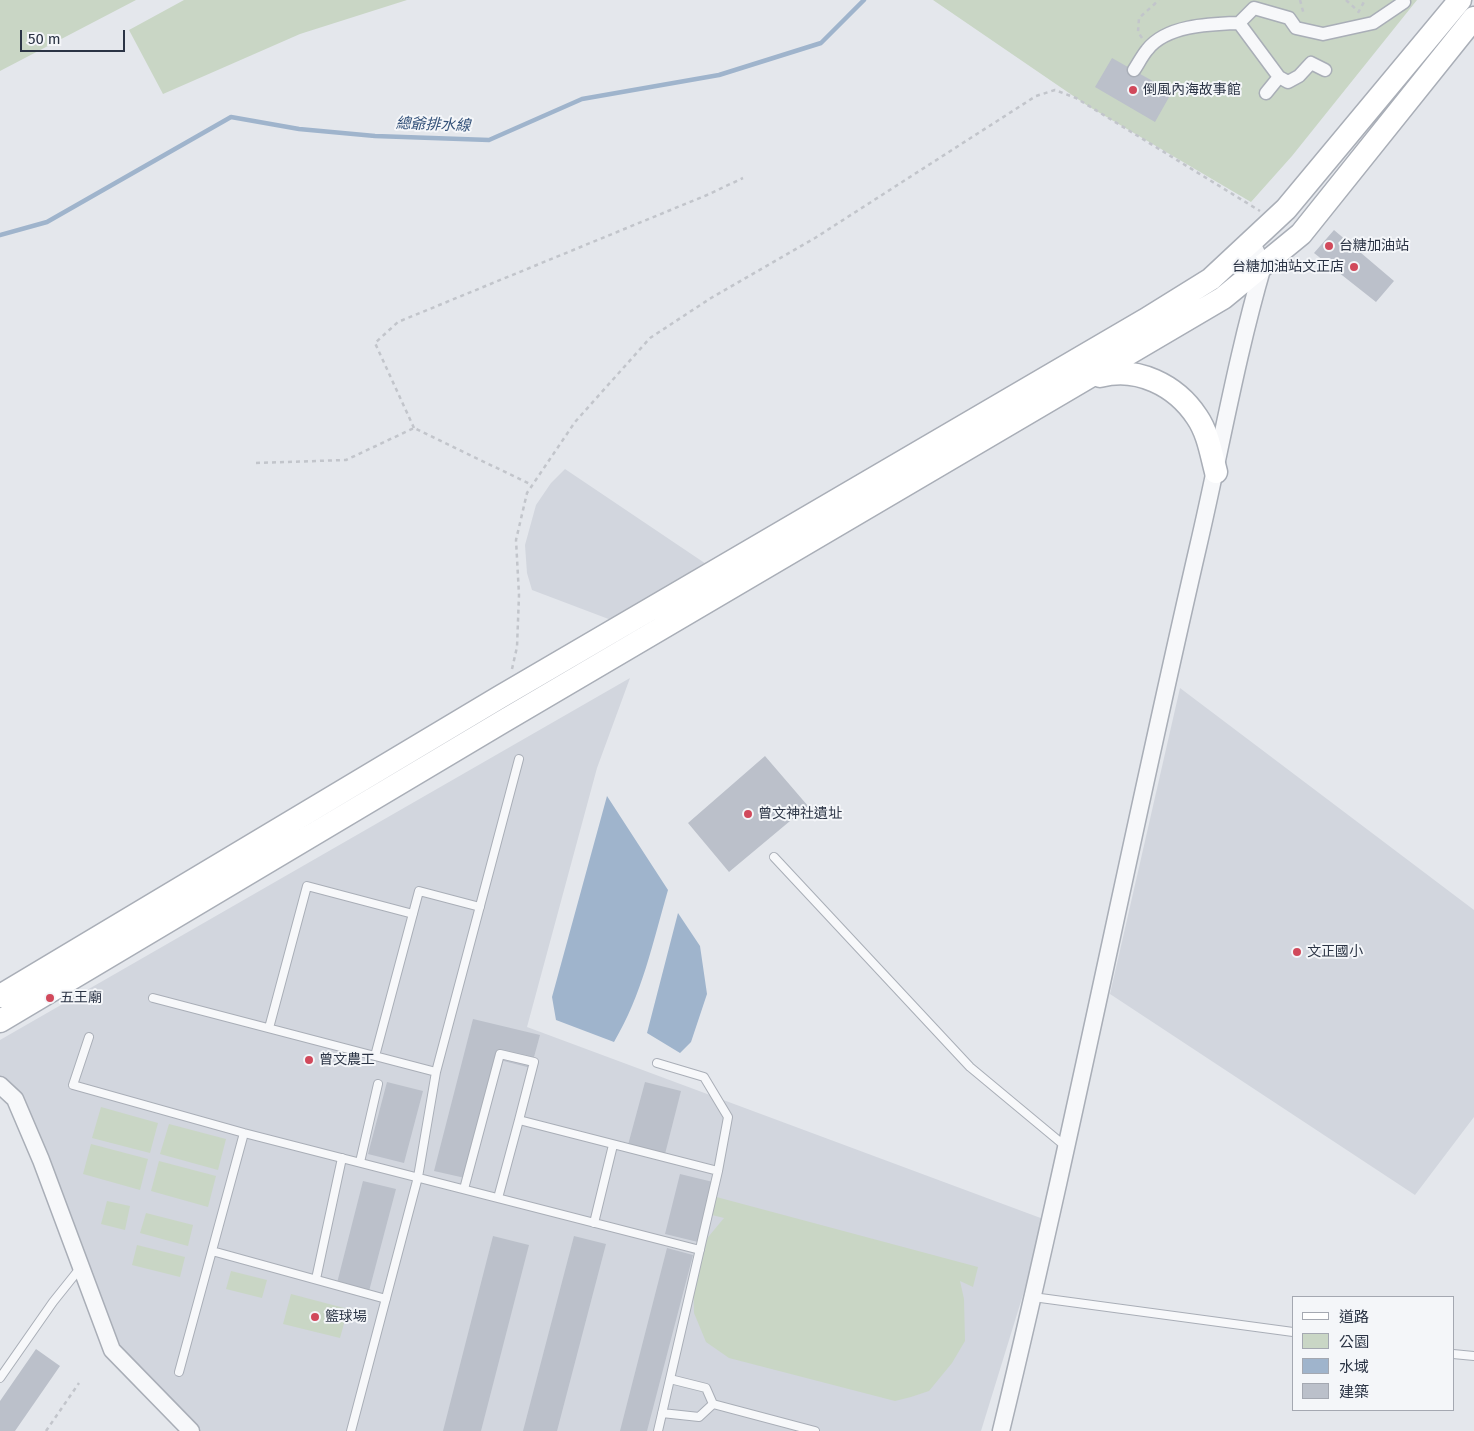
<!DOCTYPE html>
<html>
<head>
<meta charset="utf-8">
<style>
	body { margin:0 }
	#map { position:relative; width:1474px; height:1431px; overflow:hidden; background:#e4e7ec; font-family:"Fira Sans","Noto Sans TC",sans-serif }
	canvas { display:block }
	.legend { position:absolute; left:1292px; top:1296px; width:162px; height:115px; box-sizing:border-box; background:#f4f6f9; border:1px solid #a4a8b1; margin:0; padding:6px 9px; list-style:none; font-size:15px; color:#2b3445 }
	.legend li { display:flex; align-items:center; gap:10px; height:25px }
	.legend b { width:25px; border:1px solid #a4a8b1 }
	.scale { position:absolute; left:20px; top:30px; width:105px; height:22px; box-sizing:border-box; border:2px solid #2b3445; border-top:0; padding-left:6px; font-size:15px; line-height:18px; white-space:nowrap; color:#2b3445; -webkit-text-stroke:4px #f4f6f9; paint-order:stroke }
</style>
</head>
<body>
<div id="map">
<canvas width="1474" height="1431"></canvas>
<ul class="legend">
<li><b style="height:6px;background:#fff"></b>道路</li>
<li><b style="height:14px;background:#c9d6c5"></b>公園</li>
<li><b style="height:14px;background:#9fb4cc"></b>水域</li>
<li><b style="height:14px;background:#bbc0ca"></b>建築</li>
</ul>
<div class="scale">50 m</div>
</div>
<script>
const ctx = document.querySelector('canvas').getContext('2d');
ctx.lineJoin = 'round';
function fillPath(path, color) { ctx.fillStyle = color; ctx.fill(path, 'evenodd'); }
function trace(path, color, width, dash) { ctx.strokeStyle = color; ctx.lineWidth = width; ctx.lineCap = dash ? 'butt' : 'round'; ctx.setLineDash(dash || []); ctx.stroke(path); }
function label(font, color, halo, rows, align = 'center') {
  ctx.font = font + ' "Fira Sans","Noto Sans TC",sans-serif'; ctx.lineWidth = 4; ctx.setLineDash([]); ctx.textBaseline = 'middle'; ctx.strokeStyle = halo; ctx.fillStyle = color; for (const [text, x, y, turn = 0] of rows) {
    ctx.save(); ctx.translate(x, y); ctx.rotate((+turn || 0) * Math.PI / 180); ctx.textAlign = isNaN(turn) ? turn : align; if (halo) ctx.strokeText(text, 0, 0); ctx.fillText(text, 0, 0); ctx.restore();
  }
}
fillPath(new Path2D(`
	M565,469L718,572L627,626L532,590L527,573L525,545L536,505L551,483Z
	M630,678L597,768L527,1027L1046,1220L981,1431H195L124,1358L13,1099L0,1081V1040Z
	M1180,688L1474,910V1117L1415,1195L1110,994Z`), '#d2d6de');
fillPath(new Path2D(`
	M0,0H136L0,71Z
	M184,0H407L300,34L163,94L129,30Z
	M933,0H1417L1292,156L1251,202L1088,106Z
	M101,1107L158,1123L150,1153L92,1138Z
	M169,1124L226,1139L218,1170L160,1154Z
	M91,1144L148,1159L140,1190L83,1174Z
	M159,1161L216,1176L208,1207L151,1191Z
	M709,1195L978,1267L973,1287L960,1281L964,1299L965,1341L952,1363L929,1391L911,1397L895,1401L729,1358L706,1342L694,1313L693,1272L704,1242L724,1218L704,1213Z
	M107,1201L130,1206L125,1230L101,1224Z
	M146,1213L193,1225L188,1246L140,1233Z
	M137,1245L185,1257L180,1277L132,1265Z
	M231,1271L267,1280L262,1298L226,1289Z
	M291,1294L348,1309L340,1338L283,1324Z`), '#c9d6c5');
fillPath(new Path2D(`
	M607,796L668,890C653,942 642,995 614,1042L556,1020L552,997Z
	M678,913L700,946L707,994L691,1042L680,1053L647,1033Z`), '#9fb4cc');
trace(new Path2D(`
	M0,235L47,222L231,117L299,129L375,136L489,140L582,99L719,75L821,43L864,0`), '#9fb4cc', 4.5);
fillPath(new Path2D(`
	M1112,58L1172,92L1155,122L1095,87Z
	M1334,230L1394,281L1376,302L1314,253Z
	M765,756L808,806L729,872L688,823Z
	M473,1019L540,1035L531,1068L496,1059L465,1178L434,1171Z
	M387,1082L423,1091L404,1163L368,1154Z
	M645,1082L681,1091L665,1154L628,1145Z
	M680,1174L713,1182L698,1242L665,1234Z
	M363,1181L396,1189L368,1295L336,1287Z
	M493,1236L529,1245L481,1431H443Z
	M574,1236L606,1244L557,1431H523Z
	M667,1248L693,1255L647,1431H620Z
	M36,1349L60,1366L15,1431H0V1401Z`), '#bbc0ca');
const service = new Path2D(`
	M774,857L970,1067L1065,1146
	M153,998L436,1072
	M269,1028L307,886L413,914
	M89,1037L73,1085L244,1133L700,1250
	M375,1056L419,891L480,907
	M657,1063L704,1077L728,1117L718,1171L658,1431
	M360,1162L378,1084
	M464,1189L500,1054L534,1062L519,1120L718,1171
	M498,1198L519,1120
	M594,1223L613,1145
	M212,1251L386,1299
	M316,1279L342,1158
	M1033,1297L1293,1332
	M1453,1354L1474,1356
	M179,1372L244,1133
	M0,1378L53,1302L81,1267
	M713,1404L815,1431
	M662,1413L699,1417L713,1404L706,1388L670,1379
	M351,1431L418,1177L436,1072L519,759`);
const pedestrian = new Path2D(`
	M1239,23L1254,8L1289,18L1296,28L1323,34L1373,23L1404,2
	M1134,70C1138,64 1142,56 1147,50C1166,25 1210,24 1239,23L1279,77L1288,82L1299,76L1311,63L1325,70
	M1266,93L1279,77`);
const minor = new Path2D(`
	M0,1085L15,1099L41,1160L112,1350L191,1431
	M1001,1431C1072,1137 1130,841 1198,547C1220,453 1236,358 1263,266L1251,241`);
const secondary = new Path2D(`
	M1100,376C1137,366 1176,385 1197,417C1208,433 1211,453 1216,472
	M0,996L500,697L1145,320L1211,279L1286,209L1460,0
	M0,1021L502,722L1223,298L1301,234L1474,18`);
trace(service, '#a9aeb7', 10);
trace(pedestrian, '#a9aeb7', 15);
trace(minor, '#a9aeb7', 19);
trace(secondary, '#a9aeb7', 25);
trace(new Path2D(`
	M1300,0L1304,15
	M1346,0L1359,12
	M1358,13L1365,0
	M1142,38L1138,32L1139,18L1159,0
	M414,428L375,343L398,322L707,195L743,178
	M256,463L346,460L414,428L532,485
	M512,669L517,647L519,595L516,540L527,493L575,422L650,338L711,298L815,238L1036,96L1055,90L1076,98L1260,211
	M46,1431L79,1383`), '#c2c5cb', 2.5, [4, 4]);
trace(service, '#f7f8fa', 8);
trace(pedestrian, '#f7f8fa', 12);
trace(minor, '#f7f8fa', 16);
trace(secondary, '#fff', 22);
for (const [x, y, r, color] of [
	[1133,90,5,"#d1495b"],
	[1329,246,5,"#d1495b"],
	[1354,267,5,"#d1495b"],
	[748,814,5,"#d1495b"],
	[1297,952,5,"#d1495b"],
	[50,998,5,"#d1495b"],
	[309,1060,5,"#d1495b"],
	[315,1317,5,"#d1495b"]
]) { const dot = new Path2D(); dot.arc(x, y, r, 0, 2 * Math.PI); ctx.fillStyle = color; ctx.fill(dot); trace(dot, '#f4f6f9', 2); }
label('14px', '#2b3445', '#f4f6f9', [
	["倒風內海故事館",1143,90],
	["台糖加油站",1339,246],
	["台糖加油站文正店",1344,267,"right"],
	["曾文神社遺址",758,814],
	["文正國小",1307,952],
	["五王廟",60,998],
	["曾文農工",319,1060],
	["籃球場",325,1317]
], 'left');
label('italic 15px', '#34527a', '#f4f6f9', [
	["總爺排水線",433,125,2]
]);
</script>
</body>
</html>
